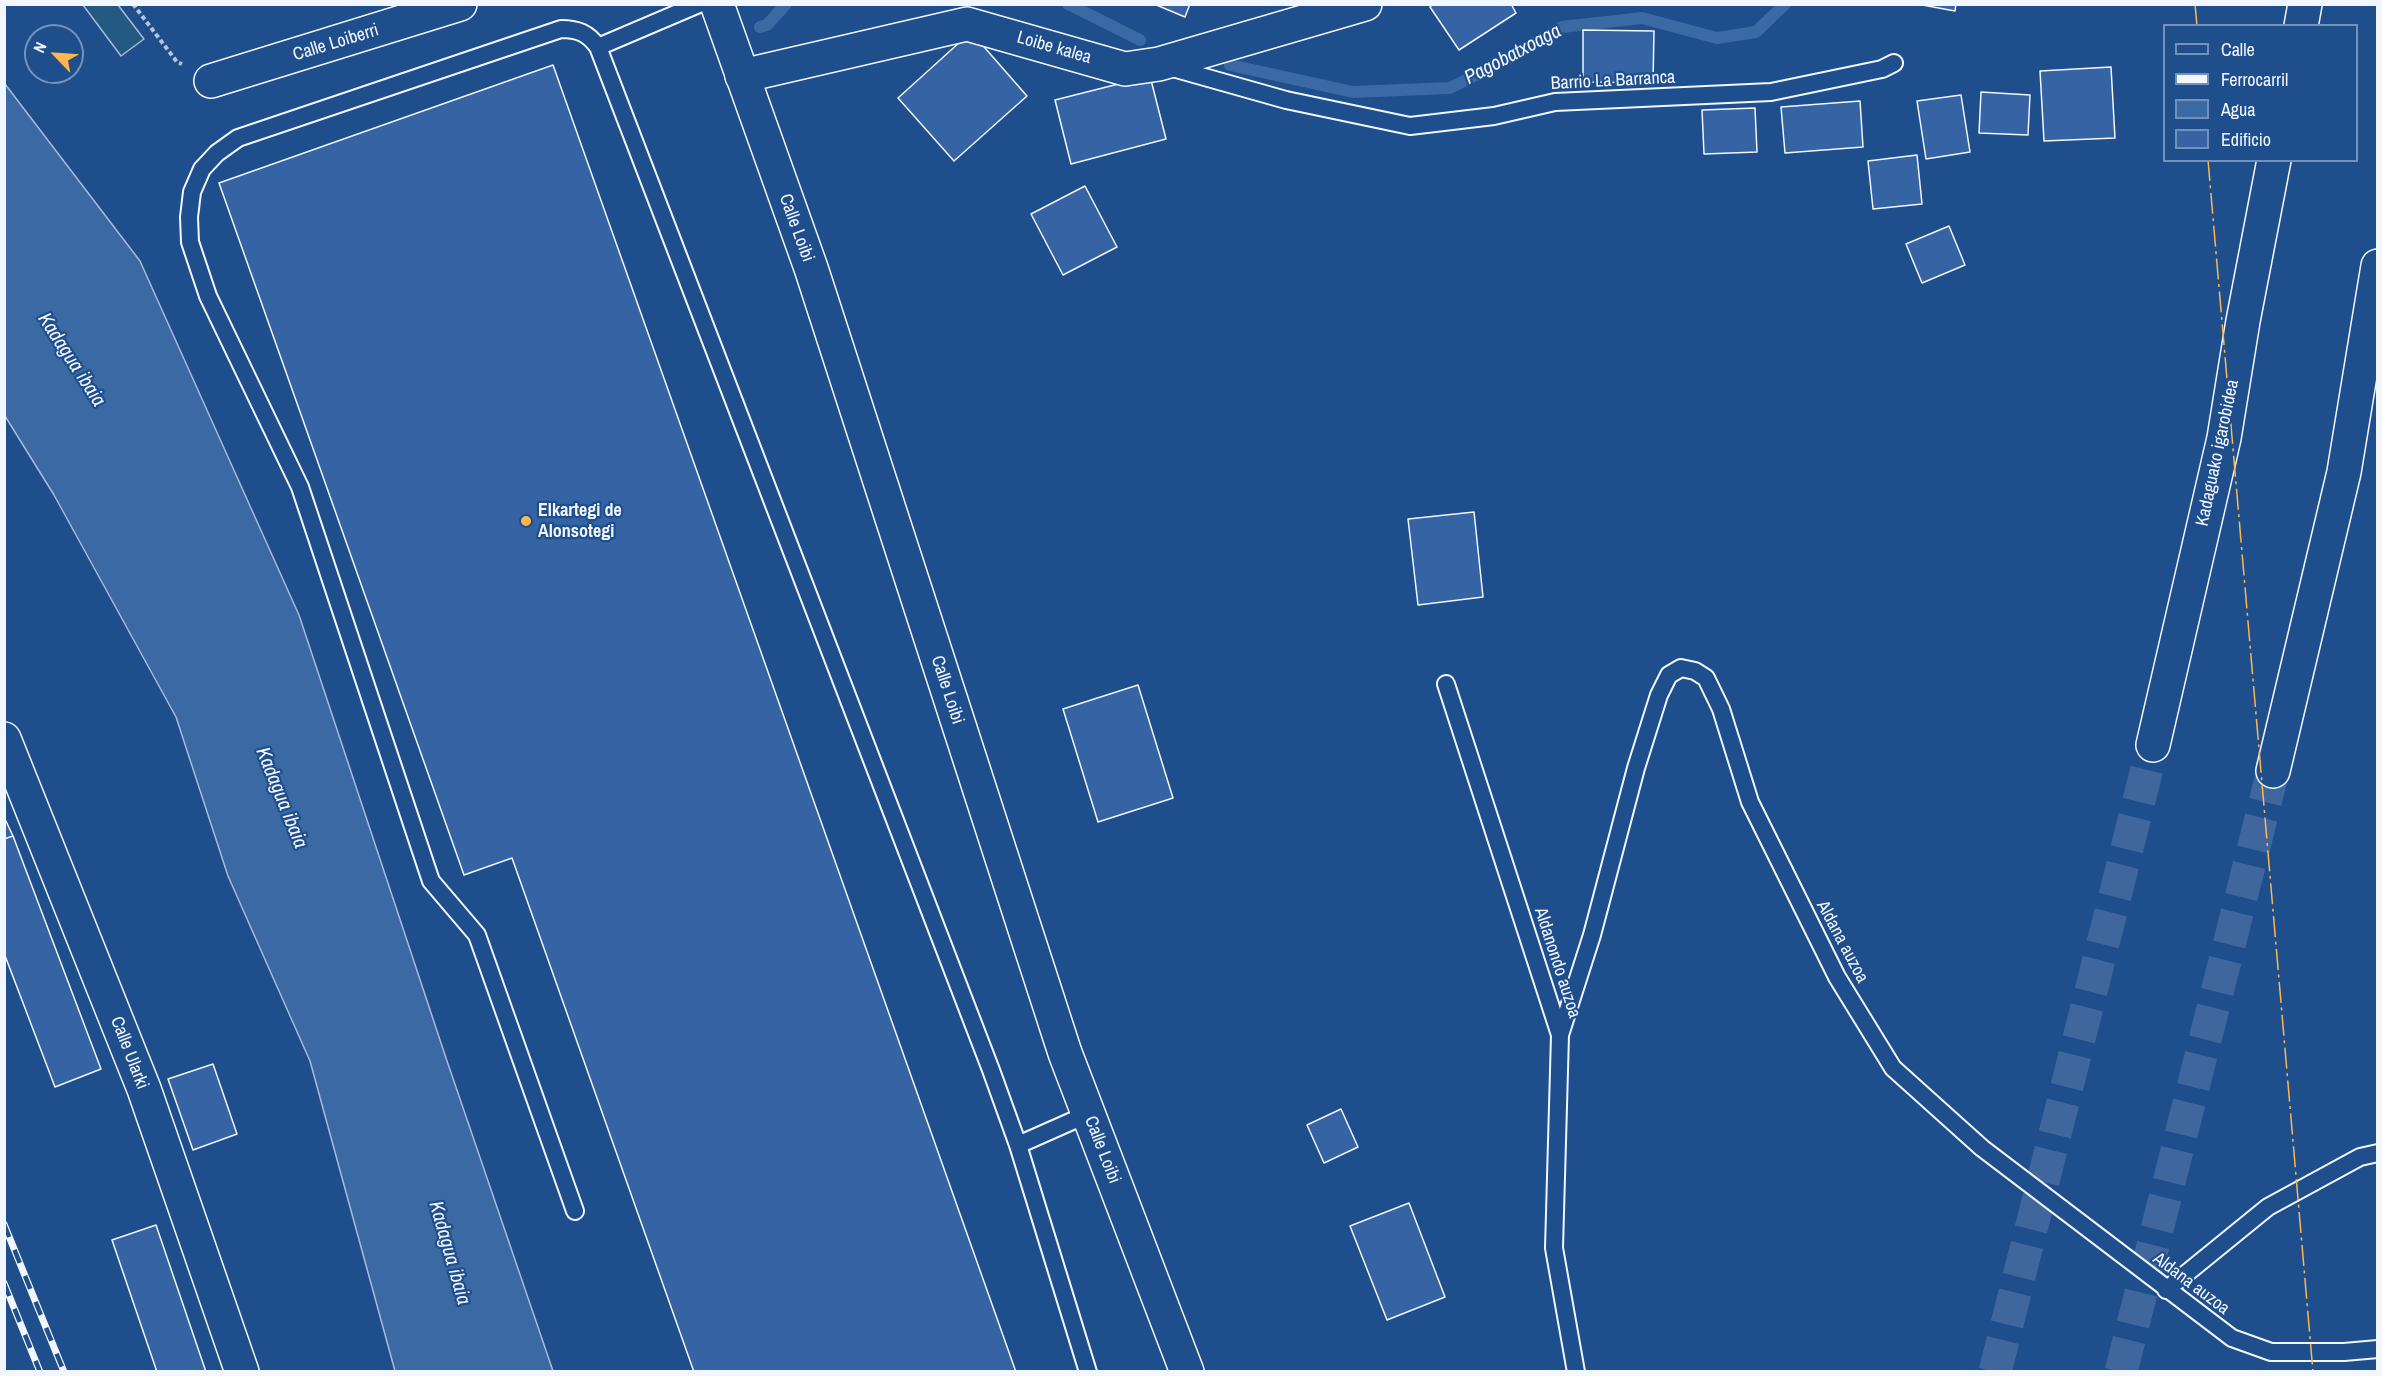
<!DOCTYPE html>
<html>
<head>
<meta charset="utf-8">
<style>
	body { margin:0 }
	#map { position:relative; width:2382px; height:1376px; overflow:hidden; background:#1f4e8c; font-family:"Archivo Narrow",sans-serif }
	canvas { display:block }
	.frame { position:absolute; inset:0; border:6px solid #f2f6ff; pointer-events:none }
	.legend { position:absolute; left:2163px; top:24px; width:195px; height:138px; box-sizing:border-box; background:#1f4e8c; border:2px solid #7391ba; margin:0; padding:8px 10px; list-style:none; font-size:18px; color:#f2f6ff }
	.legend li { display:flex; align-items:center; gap:12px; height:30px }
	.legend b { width:30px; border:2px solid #7391ba }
	.north { position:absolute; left:24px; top:24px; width:60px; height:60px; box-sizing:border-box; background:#1f4e8c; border:2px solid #7391ba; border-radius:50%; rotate:295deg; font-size:16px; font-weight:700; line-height:24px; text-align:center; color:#f2f6ff }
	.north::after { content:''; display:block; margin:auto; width:21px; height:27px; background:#ffb74d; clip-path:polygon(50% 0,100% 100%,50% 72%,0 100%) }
</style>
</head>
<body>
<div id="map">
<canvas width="2382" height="1376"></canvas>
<div class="frame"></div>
<ul class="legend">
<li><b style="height:8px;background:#1f4e8c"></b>Calle</li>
<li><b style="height:8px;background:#f2f6ff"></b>Ferrocarril</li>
<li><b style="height:16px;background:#3b69a3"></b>Agua</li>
<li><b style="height:16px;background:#3563a3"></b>Edificio</li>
</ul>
<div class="north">N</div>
</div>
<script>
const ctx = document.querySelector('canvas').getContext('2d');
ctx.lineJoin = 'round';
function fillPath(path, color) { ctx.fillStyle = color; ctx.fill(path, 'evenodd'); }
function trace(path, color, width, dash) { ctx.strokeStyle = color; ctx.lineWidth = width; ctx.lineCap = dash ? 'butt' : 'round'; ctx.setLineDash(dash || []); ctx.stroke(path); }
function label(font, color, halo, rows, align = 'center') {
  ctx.font = font + ' "Archivo Narrow",sans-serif'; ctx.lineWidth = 4.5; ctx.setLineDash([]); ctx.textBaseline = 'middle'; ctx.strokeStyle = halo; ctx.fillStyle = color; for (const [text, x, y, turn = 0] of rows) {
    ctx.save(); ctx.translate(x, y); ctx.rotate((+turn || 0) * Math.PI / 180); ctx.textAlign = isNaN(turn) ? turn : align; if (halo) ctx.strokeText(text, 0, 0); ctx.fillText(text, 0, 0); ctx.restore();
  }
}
const green = new Path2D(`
	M83,5H118L144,39L121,56Z`);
fillPath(green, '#245a82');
trace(green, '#a8bbd7', 1.5);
const water = new Path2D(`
	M5,84L140,261L299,615L446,1058L553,1371H395L310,1061L228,876L176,717L54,495L5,416Z`);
fillPath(water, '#3b69a3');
trace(water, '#a8bbd7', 1.5);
trace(new Path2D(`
	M1068,4L1140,40
	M760,27L767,25L786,4
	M1230,65L1353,92L1450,88L1506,60L1562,27L1642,18L1717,38L1756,32L1785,4`), '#3b69a3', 12);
const building = new Path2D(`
	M1154,4H1190L1185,17Z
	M1433,4H1511L1516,13L1459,50L1430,7Z
	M1917,4H1956L1955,11Z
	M1583,30L1654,31L1653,83L1583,82Z
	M971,32L1027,96L954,161L898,98Z
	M553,65L1016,1372H694L512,858L464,875L219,183Z
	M2111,67L2115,138L2044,141L2040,71Z
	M1150,76L1166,139L1071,164L1055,100Z
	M1981,92L2030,95L2028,135L1979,133Z
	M1961,95L1970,152L1926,159L1917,101Z
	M1860,101L1863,147L1785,153L1781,107Z
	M1755,108L1757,152L1704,154L1702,110Z
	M1917,155L1922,204L1873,209L1868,161Z
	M1085,186L1117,247L1063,275L1031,214Z
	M1949,226L1965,265L1922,283L1906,244Z
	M1474,512L1483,597L1418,605L1408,519Z
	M1138,685L1173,798L1098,822L1063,709Z
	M4,817L13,836L4,839Z
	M13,836L101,1069L55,1087L4,953V839Z
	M213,1064L237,1134L193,1150L168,1079Z
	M1341,1109L1358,1147L1324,1163L1307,1125Z
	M1409,1203L1445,1297L1387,1320L1350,1226Z
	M156,1225L206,1372H157L112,1240Z`);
fillPath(building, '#3563a3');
trace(building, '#f2f6ff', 1.5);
trace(new Path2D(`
	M1995,1372L2153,745
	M2121,1372L2273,771`), '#3f679d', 33, [33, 16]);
const lane = new Path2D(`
	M598,47L699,4
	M1169,67L1286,100L1410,126L1494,116L1555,102L1771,92L1882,69L1894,63
	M1446,684L1560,1035L1554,1248L1576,1372
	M1560,1035L1592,935L1636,768L1659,695L1669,675L1681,668L1695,671L1706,678L1721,709L1750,802L1837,977L1893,1068L1982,1148L2232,1338L2271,1352H2344L2378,1349
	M1018,1145L1088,1114
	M575,1211L477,935L431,881L300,487L208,296L190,242L189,217L192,192L202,169L217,153L238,138L561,29C578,29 588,33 598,47L991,1070L1018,1145L1088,1372
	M2166,1290L2268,1207L2360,1157L2378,1153`);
const street = new Path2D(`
	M742,76L967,24L1125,69L1159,64L1365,4
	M211,81L460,4
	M4,739L144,1089L242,1372`);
const secondary = new Path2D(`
	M717,4L811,268L1065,1053L1187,1372`);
const highway = new Path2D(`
	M2301,26L2305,4
	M2153,745L2224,438L2243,321L2274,160
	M2273,771L2344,472L2378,266`);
trace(lane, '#f2f6ff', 20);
trace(street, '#f2f6ff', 36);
trace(secondary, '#f2f6ff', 36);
trace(highway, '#f2f6ff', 36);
trace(new Path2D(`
	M133,4L177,62L182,64`), '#b3c4dc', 4, [4.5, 3]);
trace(lane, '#1f4e8c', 16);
trace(street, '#1f4e8c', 33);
trace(secondary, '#1f4e8c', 33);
trace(highway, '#1f4e8c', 33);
const rail = new Path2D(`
	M4,1224L64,1372
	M4,1283L40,1372`);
trace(rail, '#f2f6ff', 7);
trace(rail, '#1f4e8c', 4.5, [14]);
trace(new Path2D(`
	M2195,4L2197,26
	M2208,160L2313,1372`), '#ffb74d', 1.5, [21, 4.5, 3, 4.5]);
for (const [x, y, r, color] of [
	[526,521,6,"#ffb74d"]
]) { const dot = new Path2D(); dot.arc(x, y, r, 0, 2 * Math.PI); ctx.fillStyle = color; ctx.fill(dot); trace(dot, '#1f4e8c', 2); }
label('18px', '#f2f6ff', '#1f4e8c', [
	["Calle Loiberri",336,43,-17],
	["Loibe kalea",1054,48,16],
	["Barrio La Barranca",1613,81,-3],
	["Calle Loibi",796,228,70],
	["Kadaguako igarobidea",2218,453,-78],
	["Calle Loibi",947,690,72],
	["Aldana auzoa",1842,942,62],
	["Aldanondo auzoa",1557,963,72],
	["Calle Ularki",129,1053,69],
	["Calle Loibi",1102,1150,69],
	["Aldana auzoa",2191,1284,37]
]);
label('bold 18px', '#f2f6ff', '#1f4e8c', [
	["Elkartegi de",538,511],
	["Alonsotegi",538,532]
], 'left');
label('italic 20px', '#f2f6ff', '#1f4e8c', [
	["Pagobatxoaga",1513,55,-28],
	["Kadagua ibaia",71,360,57],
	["Kadagua ibaia",281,798,68],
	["Kadagua ibaia",449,1253,74]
]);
</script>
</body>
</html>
